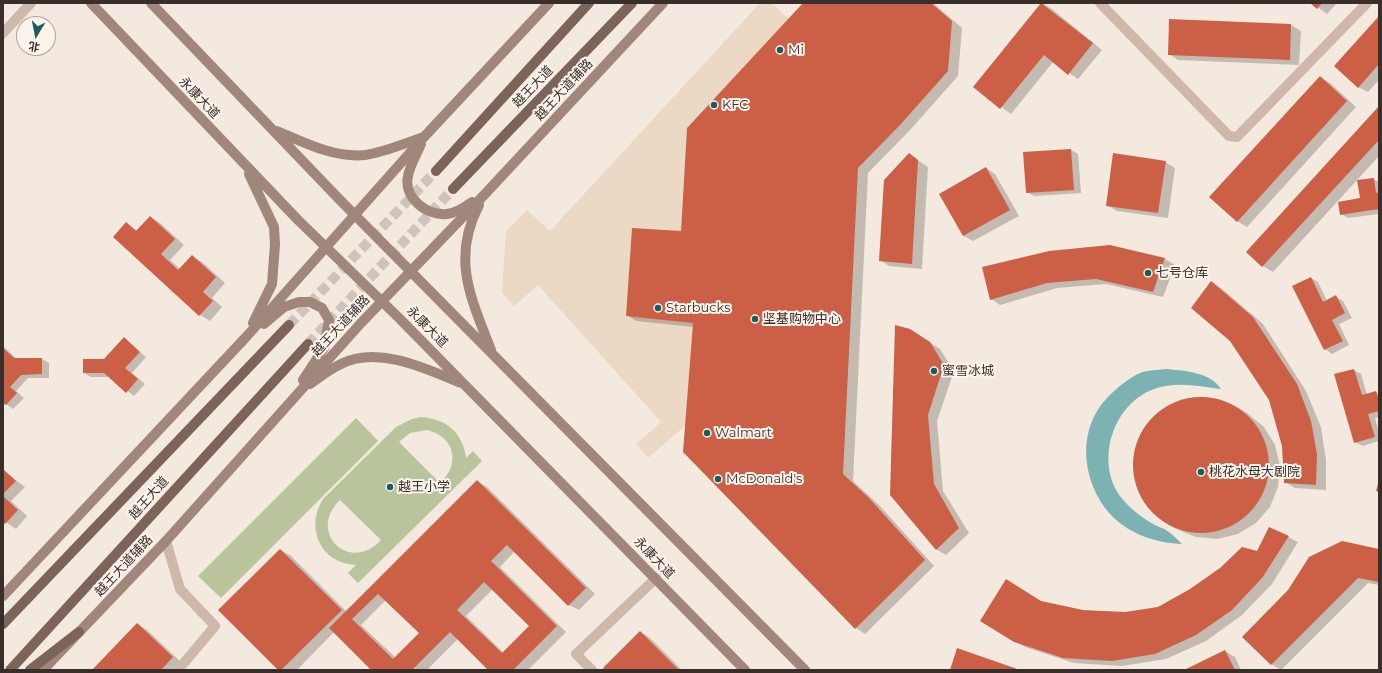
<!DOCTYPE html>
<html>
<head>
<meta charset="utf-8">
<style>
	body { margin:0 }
	#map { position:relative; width:1382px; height:673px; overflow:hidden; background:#f4e9df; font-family:Montserrat,"Noto Sans SC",sans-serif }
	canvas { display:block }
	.frame { position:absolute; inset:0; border:4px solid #3a2e2a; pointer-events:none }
	.north { position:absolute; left:16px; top:16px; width:40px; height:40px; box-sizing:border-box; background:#fbf3ec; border:1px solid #aea49e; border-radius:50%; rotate:190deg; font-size:11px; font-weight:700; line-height:16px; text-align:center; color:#3a2e2a }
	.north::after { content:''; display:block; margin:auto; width:14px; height:18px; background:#1d5c5e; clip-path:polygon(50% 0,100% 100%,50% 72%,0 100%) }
</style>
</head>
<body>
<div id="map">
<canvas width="1382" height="673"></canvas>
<div class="frame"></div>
<div class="north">北</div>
</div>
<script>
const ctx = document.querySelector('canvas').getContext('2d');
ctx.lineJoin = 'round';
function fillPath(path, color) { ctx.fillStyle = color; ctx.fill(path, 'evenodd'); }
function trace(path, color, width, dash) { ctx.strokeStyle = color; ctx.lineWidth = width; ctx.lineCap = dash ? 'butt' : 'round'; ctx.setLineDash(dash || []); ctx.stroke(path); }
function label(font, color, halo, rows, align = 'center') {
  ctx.font = font + ' Montserrat,"Noto Sans SC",sans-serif'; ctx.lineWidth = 4; ctx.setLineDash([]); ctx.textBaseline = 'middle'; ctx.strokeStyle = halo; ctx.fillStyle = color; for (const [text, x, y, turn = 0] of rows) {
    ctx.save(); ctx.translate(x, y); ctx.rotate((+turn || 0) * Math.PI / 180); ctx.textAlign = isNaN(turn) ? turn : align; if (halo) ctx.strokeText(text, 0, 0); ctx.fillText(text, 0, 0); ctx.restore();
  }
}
fillPath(new Path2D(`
	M420,417C445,418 463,432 466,458L473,451L482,461L358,583L348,573L356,565C320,563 305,528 323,499L396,427L412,419ZM427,430C455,437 461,464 440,483L399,442L410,433ZM340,500L381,540C351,574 306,533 340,500Z
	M356,418L378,441L221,598L198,576Z`), '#b9c49d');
fillPath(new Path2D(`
	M760,3H772L789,19L687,128L681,231L632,229L626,315L693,323L686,425L648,458L636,444L661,422L538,285L514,306L502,293L506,231L527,210L550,231Z`), '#ecd9c5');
fillPath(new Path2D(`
	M1166,369C1186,371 1210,372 1221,389C1199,386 1175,381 1154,389C1113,404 1095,460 1120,496C1128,507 1141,517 1153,524C1158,527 1164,528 1169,532C1174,536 1178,540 1182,544C1158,543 1131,535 1113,517C1081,484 1075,428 1110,395C1118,387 1129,378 1140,373C1147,370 1158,370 1166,369Z`), '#7cb2b2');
fillPath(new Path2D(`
	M804,3H933L962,28L958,76L910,130L868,173L853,481L879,505L934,566L865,634L856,628L694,327L636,321L627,315L682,232Z
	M1042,3L1052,9L1102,50L1078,79L1053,62L1011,114L974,87Z
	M1312,3H1337L1327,14Z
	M1379,18V80L1368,92L1358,87Z
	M1170,20L1291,25L1301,31L1299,65L1178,60L1169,54Z
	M1320,77L1330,83L1356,107L1247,227L1237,221Z
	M1379,108V156L1273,272L1263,266L1247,252Z
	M1071,150L1078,154L1081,193L1034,196L1027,192L1024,153Z
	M909,154L928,167L922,269L889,266L880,260Z
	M1165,162L1175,168L1168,218L1117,211L1107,205Z
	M986,168L995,174L1019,216L973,241L964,236Z
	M1373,179L1379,182V214L1348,218L1341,214L1361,199Z
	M150,217L160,223L184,245L170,260L180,269L192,256L202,262L225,283L212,298L222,307L210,321L200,315L114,237L126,223L138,231Z
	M1110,246L1165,259L1175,265L1163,297L1106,284L1057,288L1000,305L991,299Z
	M1311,278L1318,282L1327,301L1336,297L1343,301L1352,318L1339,324L1349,345L1332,354L1325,349Z
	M1211,282L1221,288L1263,324L1306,391L1321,427L1326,460V490L1295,488L1285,482L1283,446L1270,400Z
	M920,336L940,349L954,371L937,421L943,491L969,533L946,555L936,549Z
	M124,339L146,357L132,373L145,384L134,396L109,377H91L84,373L105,360Z
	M3,346L17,359H42L49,363V378H28L16,391L24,398L13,409L3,402Z
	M1354,370L1361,374L1367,395L1376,392L1379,394V417L1375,418L1379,433V441L1363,446L1355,442Z
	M1191,398L1215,399L1237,407L1247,413L1264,427L1275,445L1280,466L1278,487L1270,507L1256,523L1238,534L1217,539L1196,537L1176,529L1166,523L1148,507L1137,486L1133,463L1138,440L1150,420L1169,405Z
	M4,471L25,487L11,501L27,516L16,529L3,520Z
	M478,482L487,487L595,594L579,610L569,605L515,551L500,567L566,632L528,670H489L458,639L427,670H373L334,632L297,670H280V550L290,555L347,612ZM493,589L531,626L504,653L466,616ZM386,600L420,633L396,658L361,625Z
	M1288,537L1298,542L1272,584L1242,615L1206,641L1166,659L1122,666L1074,663L1025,647L1015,641L1042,602L1082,611L1126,613L1158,607Z
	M1379,550V585L1368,583L1281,670L1271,664Z
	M137,624L147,630L182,663L176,670H94Z
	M641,632L650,638L682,670H606Z
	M1225,651L1235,657L1241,670H1186Z`), '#0003');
fillPath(new Path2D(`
	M803,3H931L952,21L948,71L900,125L858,168L843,474L869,498L925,560L855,629L683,452L693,323L626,316L632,228L681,231L687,128Z
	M1041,3L1093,43L1068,75L1044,55L1000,109L973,87Z
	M1310,3H1322L1317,9Z
	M1379,16V64L1358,88L1334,66Z
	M1169,19L1291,24L1290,60L1168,55Z
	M1320,76L1347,101L1237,222L1209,197Z
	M1379,106V140L1262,267L1246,252Z
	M1071,149L1074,190L1026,193L1023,152Z
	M909,153L918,160L912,264L879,261L884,180Z
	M1113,153L1166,161L1158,213L1106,206Z
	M986,167L1010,210L963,236L939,194Z
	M1374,178L1376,193L1379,192V209L1340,215L1338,202L1360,198L1357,180Z
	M150,216L175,239L161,254L178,270L192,255L216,277L203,292L213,301L199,316L113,237L126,222L136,231Z
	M1110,245L1165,258L1153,292L1096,279L1047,283L990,300L982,267L1049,251Z
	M1311,277L1323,302L1336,295L1345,313L1332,320L1343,341L1324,350L1292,286Z
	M1211,281L1253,317L1297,384L1311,421L1317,454L1316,485L1284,483L1282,446L1269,400L1230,341L1191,308Z
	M895,325L910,329L930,342L944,365L928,415L934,484L959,528L936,550L890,495Z
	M124,337L140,352L125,368L138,379L126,393L104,373H83V359H104Z
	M3,348L14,358H42V374L21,375L10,387L17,393L6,405L3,403Z
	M1354,369L1362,395L1376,391L1379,401V411L1368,414L1375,437L1354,443L1334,374Z
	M1133 465a68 68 0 1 1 136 0a68 68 0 1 1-136 0Z
	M3,469L16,481L3,494Z
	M477,480L586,588L568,606L507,545L491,561L557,626L513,670H488L450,632L412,670H371L329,628ZM484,582L529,626L502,653L457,610ZM378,594L419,633L393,659L352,619Z
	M1379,480V492L1376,491Z
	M3,496L18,510L5,524L3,522Z
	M1269,527L1289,536L1262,578L1232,610L1196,635L1155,654L1112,661L1063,658L1014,642L980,621L1006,579L1041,601L1083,610L1125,612L1158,607L1190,589L1220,568L1242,547L1257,551Z
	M1342,541L1379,549V582L1358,578L1271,665L1242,637L1288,590L1309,557Z
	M280,549L342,610L281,670H278L218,610Z
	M137,623L173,657L161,670H92Z
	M640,631L679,670H605L603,668Z
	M957,648L1020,670H950Z
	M1225,650L1235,670H1184Z`), '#cb6046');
trace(new Path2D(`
	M289,325L436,171
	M308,344L453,189`), '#cfc4bb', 10, [10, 5]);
trace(new Path2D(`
	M1100,3L1229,136L1237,137L1367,3
	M3,33L31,3
	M166,541L180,589L215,626L178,670
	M592,670L576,654L656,578`), '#cdb8aa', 10);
trace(new Path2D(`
	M91,3L298,220L399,318L745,670
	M151,3L339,199L805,670
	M277,131C305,143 334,158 365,155C385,152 405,143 424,137
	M421,144C417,154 410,165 408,176C403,198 427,216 447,214C456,213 465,207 472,202
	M249,174L274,227L275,245L272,284L253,323
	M479,205C451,259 471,298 491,350
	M264,324L284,307L299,302H310L322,308L329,320L324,348L303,380
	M310,384C320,377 330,369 341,364C378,345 427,369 461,383
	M3,596L247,336L424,137L549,3
	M43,670L166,541L361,323L485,194L663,3`), '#a1877b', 10);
trace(new Path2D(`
	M436,171L589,3
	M453,189L632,3
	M3,624L289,325
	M10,670L308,344
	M30,670L79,632`), '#7c645a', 10);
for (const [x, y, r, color] of [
	[780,50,4,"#1d5c5e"],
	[714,105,4,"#1d5c5e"],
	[1148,273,4,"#1d5c5e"],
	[658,308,4,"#1d5c5e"],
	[755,319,4,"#1d5c5e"],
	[934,371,4,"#1d5c5e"],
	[707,433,4,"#1d5c5e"],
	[1201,472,4,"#1d5c5e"],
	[718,479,4,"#1d5c5e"],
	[390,487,4,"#1d5c5e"]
]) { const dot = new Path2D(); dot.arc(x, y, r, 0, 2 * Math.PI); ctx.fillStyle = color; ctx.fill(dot); trace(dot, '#fbf3ec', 1.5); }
label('13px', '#3a2e2a', '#fbf3ec', [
	["Mi",788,50],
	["KFC",722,105],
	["七号仓库",1156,273],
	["Starbucks",666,308],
	["坚基购物中心",763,319],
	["蜜雪冰城",942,371],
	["Walmart",715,433],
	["桃花水母大剧院",1209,472],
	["McDonald's",726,479],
	["越王小学",398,487]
], 'left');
label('13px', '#3a2e2a', '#fbf3ec', [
	["越王大道",533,87,-46],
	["越王大道辅路",564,90,-47],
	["永康大道",199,98,46],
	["越王大道辅路",341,326,-47],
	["永康大道",427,327,45],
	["越王大道",149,498,-48],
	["永康大道",654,558,46],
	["越王大道辅路",124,566,-47]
]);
</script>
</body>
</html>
